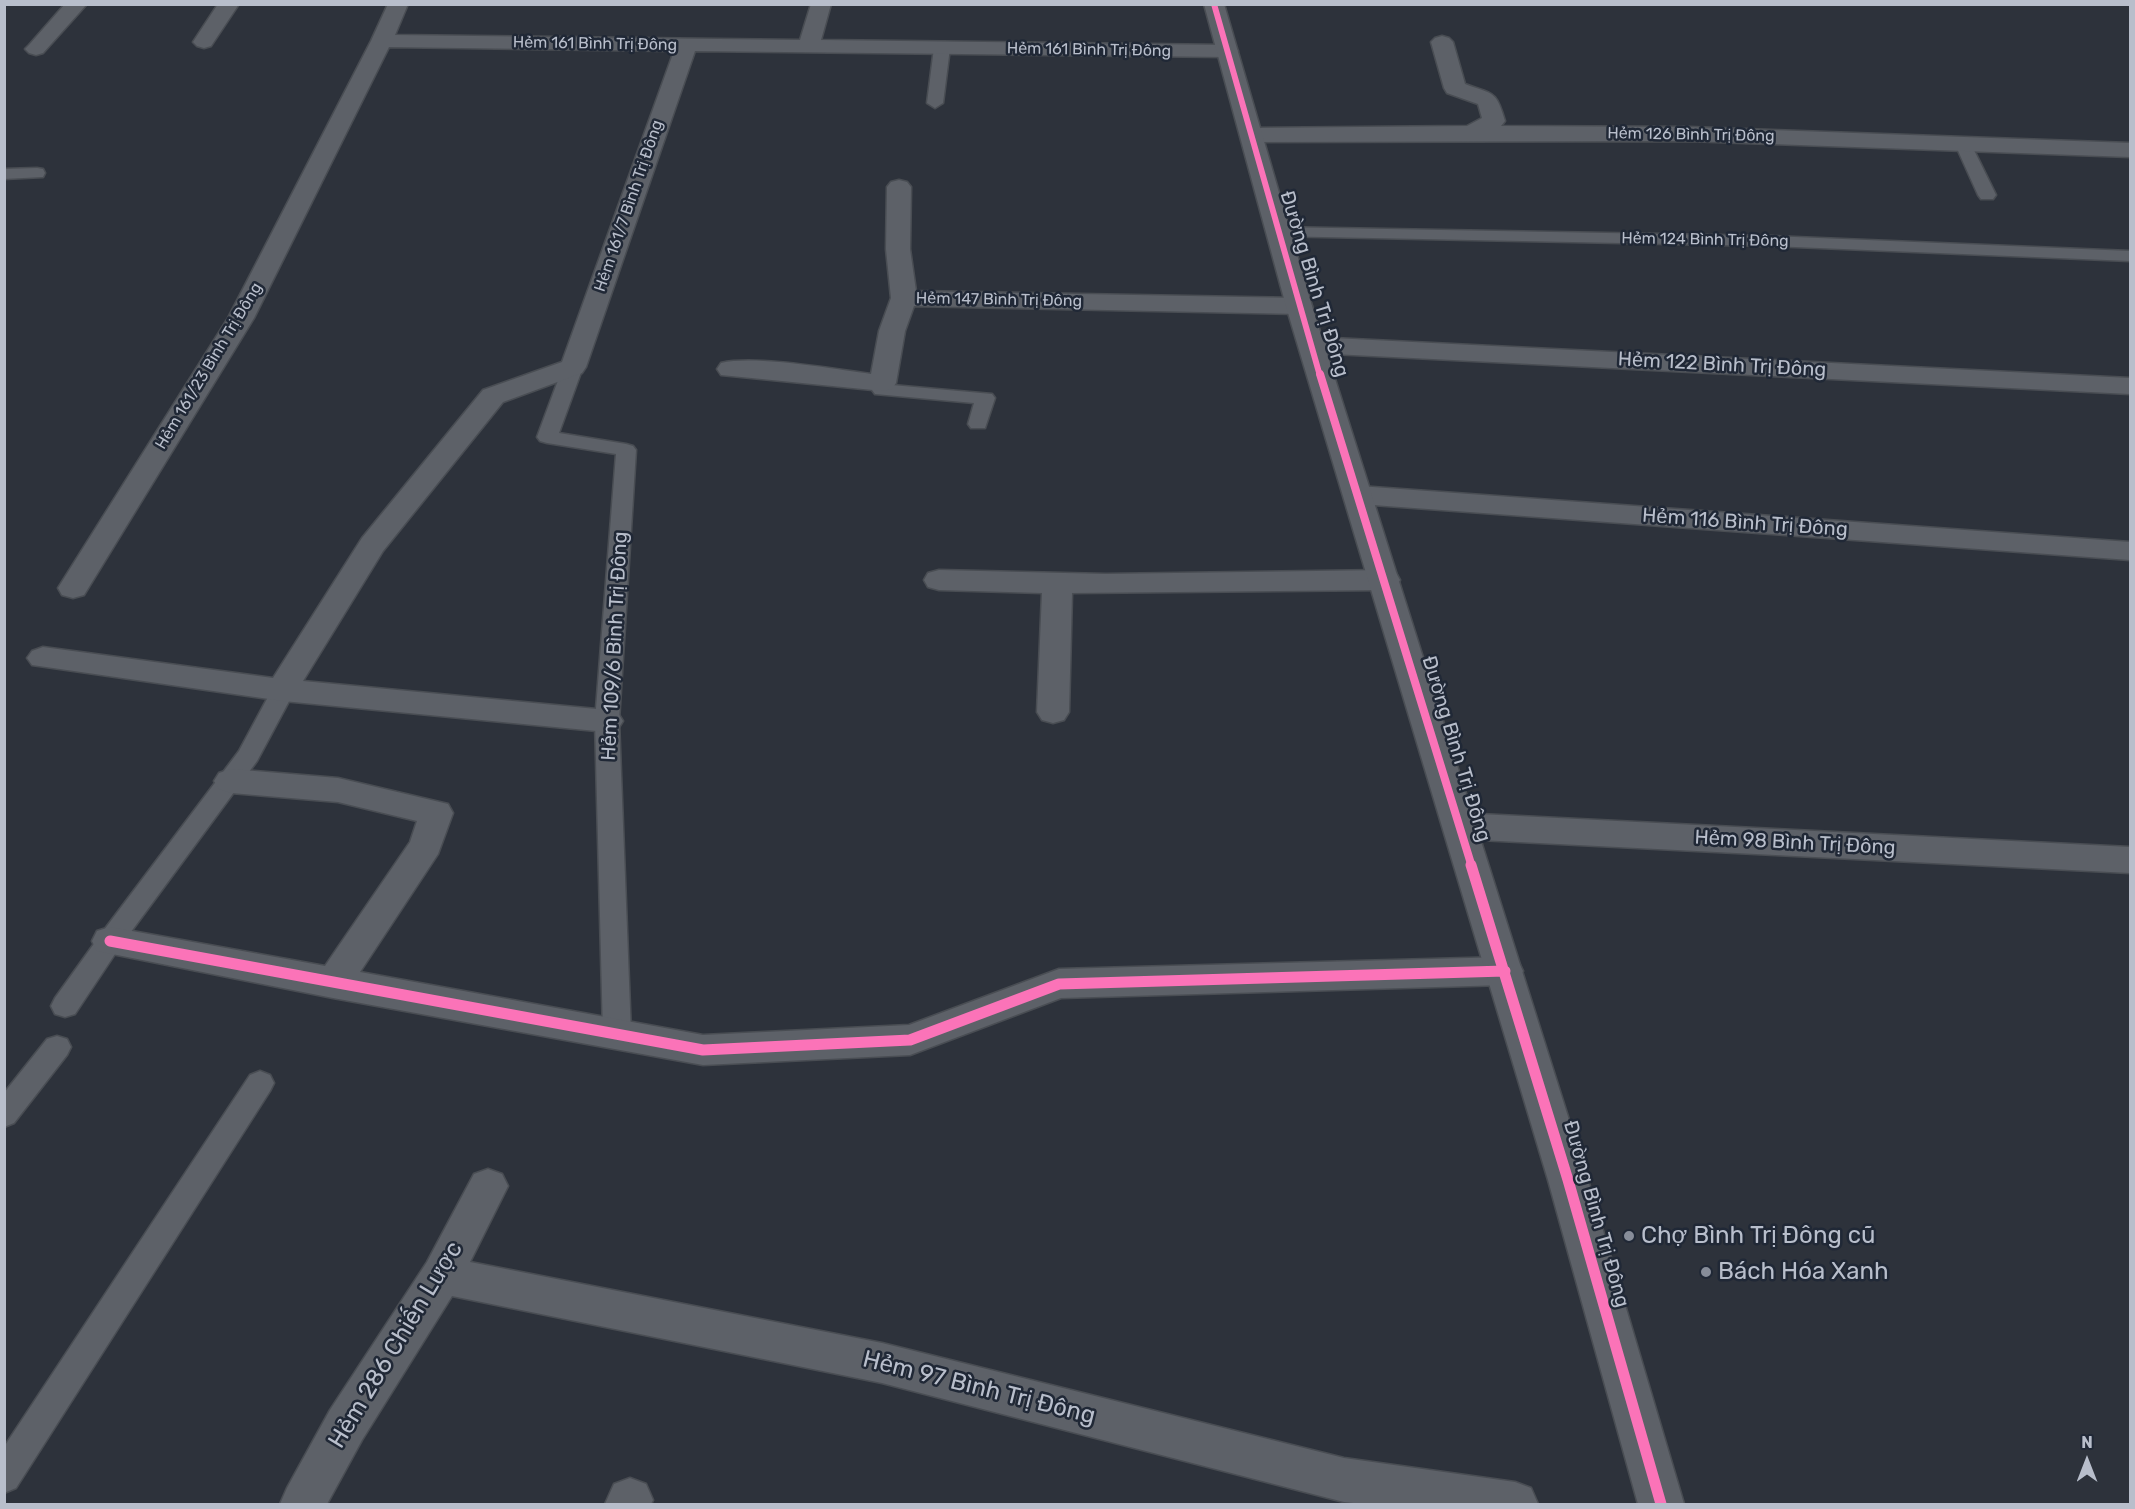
<!DOCTYPE html>
<html>
<head>
<meta charset="utf-8">
<style>
	body { margin:0 }
	#map { position:relative; width:2135px; height:1509px; overflow:hidden; background:#2d323b; font-family:Rubik,sans-serif }
	canvas { display:block }
	.frame { position:absolute; inset:0; border:6px solid #b8becb; pointer-events:none }
	.north { position:absolute; left:2057px; top:1431px; width:60px; height:60px; -webkit-text-stroke:4px #202836; paint-order:stroke; rotate:0deg; font-size:16px; font-weight:700; line-height:24px; text-align:center; color:#b8becb }
	.north::after { content:''; display:block; margin:auto; width:21px; height:27px; background:#b8becb; clip-path:polygon(50% 0,100% 100%,50% 72%,0 100%) }
</style>
</head>
<body>
<div id="map">
<canvas width="2135" height="1509"></canvas>
<div class="frame"></div>
<div class="north">N</div>
</div>
<script>
const ctx = document.querySelector('canvas').getContext('2d');
ctx.lineJoin = 'round';
function trace(path, color, width, dash) { ctx.strokeStyle = color; ctx.lineWidth = width; ctx.lineCap = dash ? 'butt' : 'round'; ctx.setLineDash(dash || []); ctx.stroke(path); }
function fillPath(path, color) { ctx.fillStyle = color; ctx.fill(path, 'evenodd'); }
function label(font, color, halo, rows, align = 'center') {
  ctx.font = font + ' Rubik,sans-serif'; ctx.lineWidth = 5; ctx.setLineDash([]); ctx.textBaseline = 'middle'; ctx.strokeStyle = halo; ctx.fillStyle = color; for (const [text, x, y, turn = 0] of rows) {
    ctx.save(); ctx.translate(x, y); ctx.rotate((+turn || 0) * Math.PI / 180); ctx.textAlign = isNaN(turn) ? turn : align; if (halo) ctx.strokeText(text, 0, 0); ctx.fillText(text, 0, 0); ctx.restore();
  }
}
const service = new Path2D(`
	M942,43L950,48L943,103L935,108L927,103L934,48Z
	M1963,139L1971,144L1996,195L1993,199H1981L1978,195L1955,144Z
	M37,168L43,169L45,173L43,177L4,179V169Z
	M1278,227L1771,236L2130,251V261L1771,246L1272,236L1269,232L1272,228Z
	M573,361L580,363L583,367L559,433L626,444L633,446L636,450L619,721L631,1034L627,1042L617,1045L607,1042L603,1034L595,721L616,454L547,443L540,441L537,437L563,367L566,363Z
	M883,377L890,379L892,385L992,394L995,398L985,428H971L968,424L974,403L875,394L872,390L876,379Z
	M283,682L291,684L295,690L257,761L119,948L75,1014L65,1017L55,1014L51,1006L55,998L101,934L239,751L275,684Z
	M57,1036L67,1039L71,1047L67,1055L14,1123L4,1127V1093L47,1039Z
	M260,1071L270,1075L274,1083L270,1091L16,1488L4,1493V1447L250,1075Z`);
const minor = new Path2D(`
	M65,4H87L43,53L36,55L29,53L25,49L29,45Z
	M218,4H239L211,46L204,48L197,46L193,42Z
	M388,4H408L395,35L800,40L811,4H831L821,40L1227,45L1234,47L1238,51L1234,55L1227,57L695,51L586,367L582,373L503,402L383,551L303,681L607,710L618,713L623,721L618,729L607,732L283,701L32,665L27,658L32,651L43,647L273,678L362,538L483,390L562,362L674,51L389,47L254,318L84,595L73,598L62,595L58,588L228,318L371,41Z
	M1442,36L1449,38L1453,42L1465,84C1494,95 1496,90 1505,121L1501,126L1689,127L2130,143V157L1689,141L1251,142L1243,140L1240,135L1243,130L1251,128L1467,126L1482,118L1478,104L1447,93L1444,88L1431,42L1435,38Z
	M899,180L907,182L911,187L910,249L916,291L1299,298L1308,301L1312,306L1308,311L1299,314L914,306L905,331L896,383L892,389L883,391L721,375L717,369L721,363C756,355 833,369 871,374L879,331L891,298L886,249L887,187L891,182Z
	M1313,337L2130,378V394L1313,353L1304,351L1300,345L1304,339Z
	M1359,486L2130,542V560L1359,504L1349,501L1345,495L1349,489Z
	M939,570L1106,574L1385,570L1396,573L1400,580L1396,587L1385,590L1072,593L1069,712L1064,720L1053,723L1042,720L1037,712L1042,593L939,590L928,587L924,580L928,573Z
	M231,769L338,778L448,804L453,813L438,854L360,972L703,1035L909,1025L1059,969L1505,957L1518,961L1523,971L1518,981L1505,985L1061,998L910,1055L703,1065L333,998L97,951L92,941L97,931L110,927L325,966L410,842L417,821L338,802L231,793L219,789L214,781L219,773Z
	M1460,813L2130,847V873L1460,839L1448,835L1443,826L1448,817Z
	M488,1169L502,1174L508,1186L470,1262L882,1343L1344,1458L1515,1482L1531,1488L1538,1504H1362L1344,1502L882,1383L452,1296L362,1440L327,1504H280L287,1488L330,1410L427,1262L474,1174Z
	M630,1478L646,1484L653,1500L651,1504H605L614,1484Z`);
const tertiary = new Path2D(`
	M1204,4H1224L1312,306L1588,1180L1684,1504H1638L1548,1180L1286,306Z`);
trace(service, '#494d53', 3);
trace(minor, '#494d53', 3);
trace(tertiary, '#494d53', 3);
fillPath(service, '#5d6168');
fillPath(minor, '#5d6168');
fillPath(tertiary, '#5d6168');
trace(new Path2D(`
	M1214,4L1320,376`), '#fb73b8', 6);
trace(new Path2D(`
	M1320,374L1472,867`), '#fb73b8', 8);
trace(new Path2D(`
	M1471,865L1568,1180L1661,1504
	M110,941L703,1050L910,1040L1059,984L1505,971`), '#fb73b8', 11);
for (const [x, y, r, color] of [
	[1629,1236,6,"#878d99"],
	[1706,1272,6,"#878d99"]
]) { const dot = new Path2D(); dot.arc(x, y, r, 0, 2 * Math.PI); ctx.fillStyle = color; ctx.fill(dot); trace(dot, '#202836', 2); }
label('16px', '#b8becb', '#202836', [
	["Hẻm 161 Bình Trị Đông",595,44,1],
	["Hẻm 161 Bình Trị Đông",1089,50,1],
	["Hẻm 126 Bình Trị Đông",1691,135,1],
	["Hẻm 161/7 Bình Trị Đông",629,206,-71],
	["Hẻm 124 Bình Trị Đông",1705,240,1],
	["Hẻm 147 Bình Trị Đông",999,300,1],
	["Hẻm 161/23 Bình Trị Đông",209,366,-59]
]);
label('20px', '#b8becb', '#202836', [
	["Đường Bình Trị Đông",1314,284,73],
	["Hẻm 122 Bình Trị Đông",1722,365,3],
	["Hẻm 116 Bình Trị Đông",1745,523,4],
	["Hẻm 109/6 Bình Trị Đông",615,646,-87],
	["Đường Bình Trị Đông",1456,749,73],
	["Hẻm 98 Bình Trị Đông",1795,843,3],
	["Đường Bình Trị Đông",1596,1214,74]
]);
label('24px', '#b8becb', '#202836', [
	["Chợ Bình Trị Đông cũ",1641,1236],
	["Bách Hóa Xanh",1718,1272]
], 'left');
label('24px', '#b8becb', '#202836', [
	["Hẻm 286 Chiến Lược",396,1345,-59],
	["Hẻm 97 Bình Trị Đông",979,1388,14]
]);
</script>
</body>
</html>
